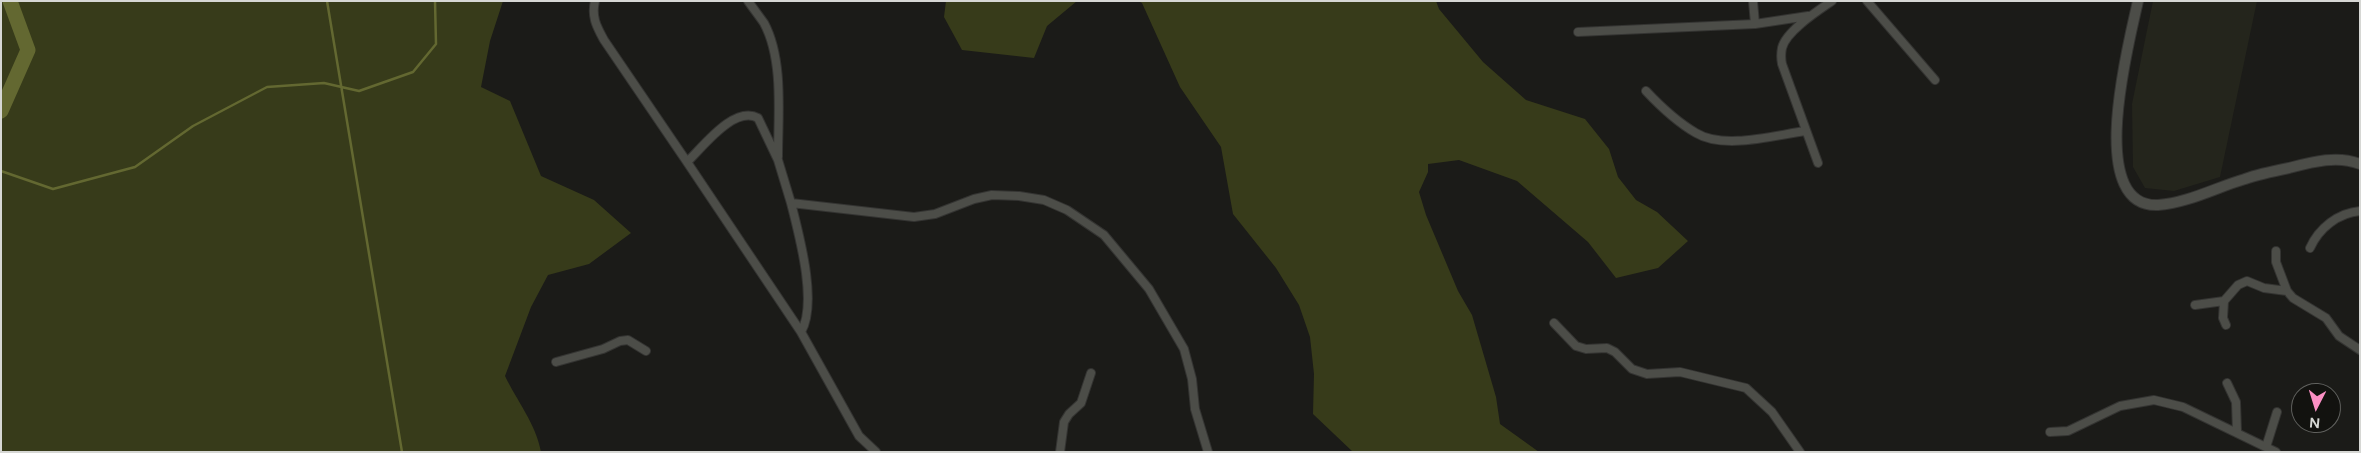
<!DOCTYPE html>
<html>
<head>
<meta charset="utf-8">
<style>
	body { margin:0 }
	#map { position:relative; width:2361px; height:453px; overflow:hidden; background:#1b1b18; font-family:Figtree,sans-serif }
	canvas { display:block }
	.frame { position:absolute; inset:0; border:2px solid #d6d7d4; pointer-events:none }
	.north { position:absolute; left:2291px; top:383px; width:50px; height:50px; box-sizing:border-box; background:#12120f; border:1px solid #60615e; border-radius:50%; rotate:185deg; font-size:14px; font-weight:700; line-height:20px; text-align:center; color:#d6d7d4 }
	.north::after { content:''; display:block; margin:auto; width:18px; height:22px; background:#fb8fc4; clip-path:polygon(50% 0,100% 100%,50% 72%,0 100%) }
</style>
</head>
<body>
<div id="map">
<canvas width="2361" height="453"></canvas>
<div class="frame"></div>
<div class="north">N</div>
</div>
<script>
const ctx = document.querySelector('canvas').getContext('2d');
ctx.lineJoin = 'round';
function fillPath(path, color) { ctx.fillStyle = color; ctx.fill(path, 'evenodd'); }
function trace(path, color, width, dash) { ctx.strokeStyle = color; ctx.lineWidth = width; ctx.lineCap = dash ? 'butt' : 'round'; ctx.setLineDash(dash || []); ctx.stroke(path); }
fillPath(new Path2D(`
	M2153,1H2257L2220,177L2174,191L2145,188L2133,167L2132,104Z`), '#24251c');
fillPath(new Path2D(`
	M1,1H503L490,41L481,87L510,101L541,176L594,200L631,233L589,264L548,275L531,307L505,376C517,401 536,424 541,452H1Z
	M946,1H1077L1047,26L1034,58L962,50L944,17Z
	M1138,1H1436L1439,9L1483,62L1526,100L1585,119L1609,149L1618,177L1636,200L1657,212L1688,241L1658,268L1616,278L1588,242L1517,181L1459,160L1428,164V172L1419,192L1426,215L1458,291L1472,315L1496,397L1500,424L1539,452H1353L1313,414L1314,374L1310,337L1299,305L1276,268L1233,214L1221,147L1180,87L1142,3Z`), '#373b1a');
trace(new Path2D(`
	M327,1L402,452
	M1,171L53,189L135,167L193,126L267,87L324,83L359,91L413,72L436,44L435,1`), '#636831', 2.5);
trace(new Path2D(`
	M1,111L28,50L10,1`), '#636831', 15);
const street = new Path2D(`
	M595,1C591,17 597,27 604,40L687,162C703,147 734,105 758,118L778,160L791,203L914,217L935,214L974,199L992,195L1019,196L1044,200L1067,210L1104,235L1149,289L1184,349L1192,379L1195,409L1208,452
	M748,1C753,8 759,16 764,23C784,60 778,116 778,157
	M1753,1L1755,24
	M1867,1L1935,80
	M1578,32L1755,24L1808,16
	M1646,91C1661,107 1677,122 1696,133C1724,150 1775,135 1806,131
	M687,162L801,332L859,436L876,452
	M1818,163L1782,64C1781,59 1781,53 1782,48C1786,31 1819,10 1832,1
	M791,203C799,235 818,303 801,332
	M2310,248C2319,228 2338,213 2360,211
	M2276,251V262L2287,291
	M2224,301L2223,318L2226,325
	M2195,305L2224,301L2238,285L2247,281L2264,288L2287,291L2293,298L2326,318L2339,336L2360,350
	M1554,323L1576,346L1586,349L1607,348L1615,352L1632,369L1647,374L1680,372L1746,388L1772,412L1800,452
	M556,362L603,349L620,341L628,340L646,351
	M2227,383L2236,402L2237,432
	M2050,432L2068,431L2120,406L2154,400L2183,407L2276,452
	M2266,447L2277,412
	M1060,452L1064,422L1069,414L1081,403L1091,373`);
const secondary = new Path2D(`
	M2138,1C2130,39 2084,208 2158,205C2188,203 2217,187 2245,179C2259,174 2274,171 2289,168C2312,162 2337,155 2360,164`);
trace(street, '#343432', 10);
trace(secondary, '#343432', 12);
trace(street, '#4c4d48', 8);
trace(secondary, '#4c4d48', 10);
</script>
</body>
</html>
